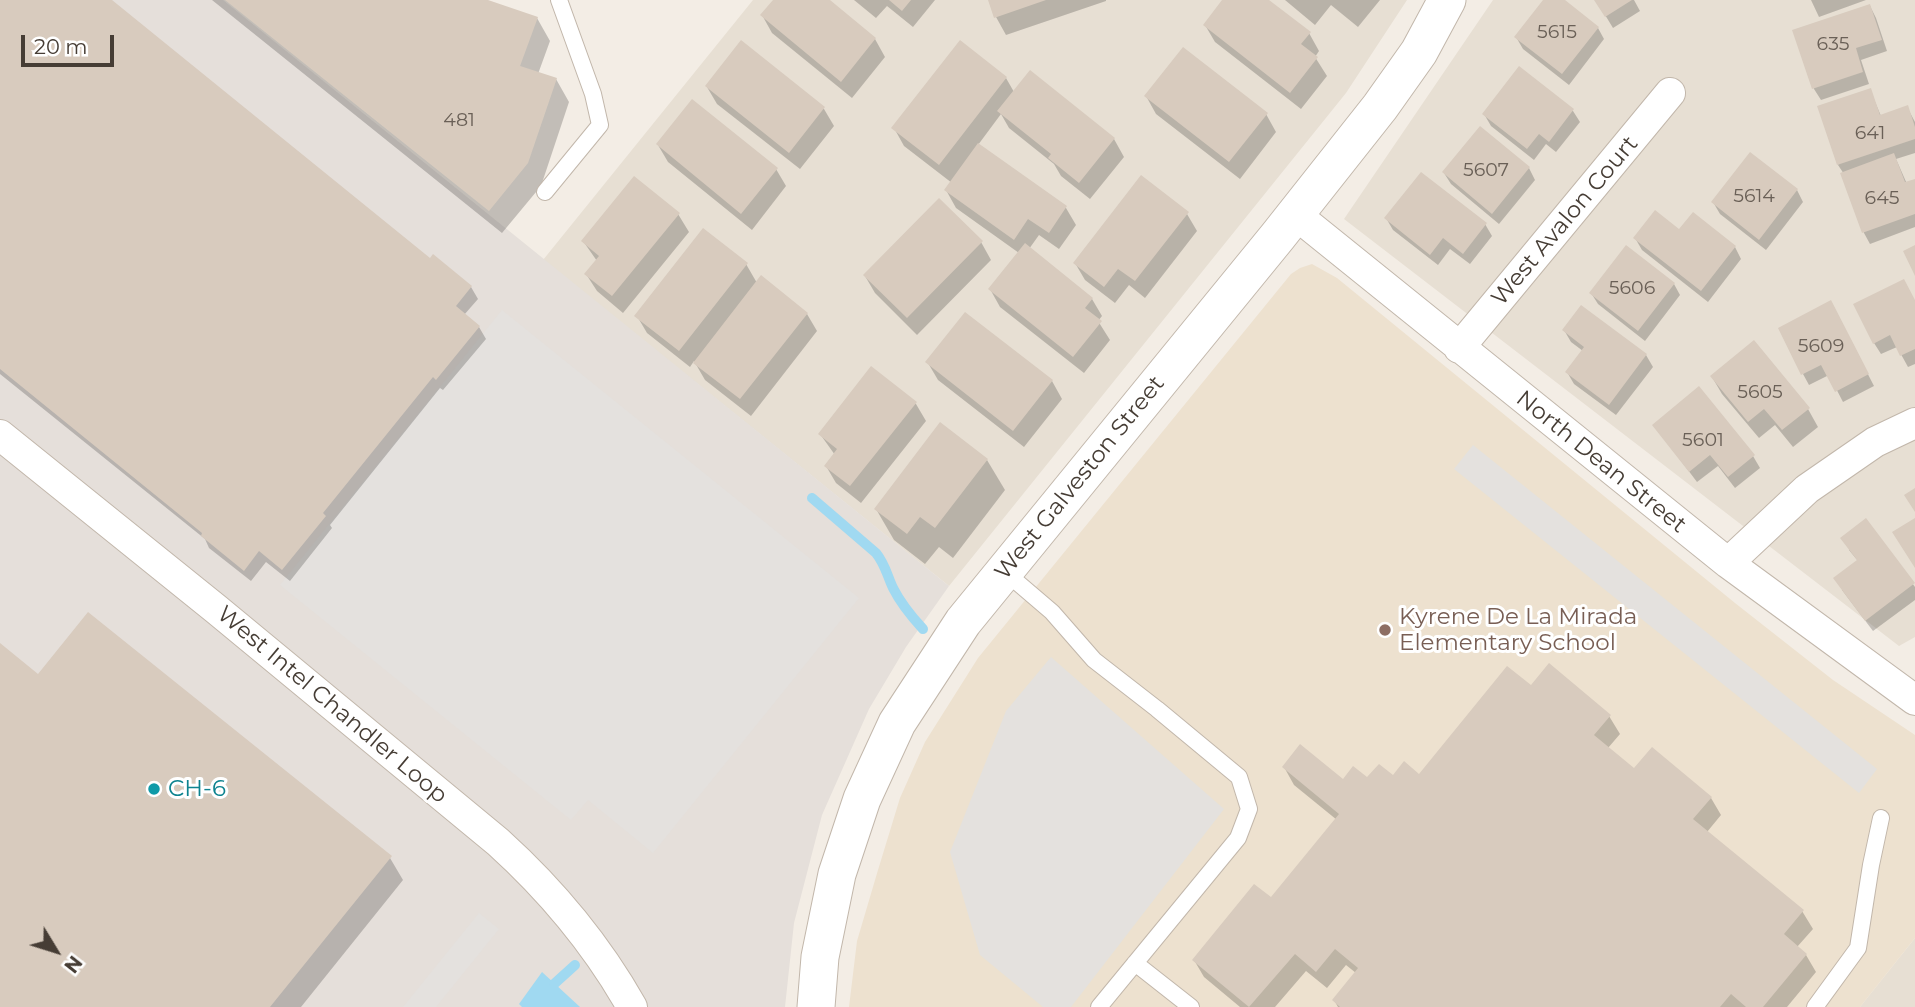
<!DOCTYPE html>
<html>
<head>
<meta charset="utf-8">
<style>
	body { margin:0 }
	#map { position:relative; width:1915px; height:1007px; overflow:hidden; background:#f3ede5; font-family:Montserrat,sans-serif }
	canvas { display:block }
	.north { position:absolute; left:21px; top:916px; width:70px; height:70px; -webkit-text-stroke:5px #fff; paint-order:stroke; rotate:128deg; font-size:19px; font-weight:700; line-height:28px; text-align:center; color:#463d35 }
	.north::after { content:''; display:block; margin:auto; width:24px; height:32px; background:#463d35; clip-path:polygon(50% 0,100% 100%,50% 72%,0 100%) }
	.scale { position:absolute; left:21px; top:35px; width:93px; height:32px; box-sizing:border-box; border:4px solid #463d35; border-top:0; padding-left:9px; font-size:21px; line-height:24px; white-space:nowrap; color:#463d35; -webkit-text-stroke:5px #fff; paint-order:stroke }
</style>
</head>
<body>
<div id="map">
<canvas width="1915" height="1007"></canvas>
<div class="north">N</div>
<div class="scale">20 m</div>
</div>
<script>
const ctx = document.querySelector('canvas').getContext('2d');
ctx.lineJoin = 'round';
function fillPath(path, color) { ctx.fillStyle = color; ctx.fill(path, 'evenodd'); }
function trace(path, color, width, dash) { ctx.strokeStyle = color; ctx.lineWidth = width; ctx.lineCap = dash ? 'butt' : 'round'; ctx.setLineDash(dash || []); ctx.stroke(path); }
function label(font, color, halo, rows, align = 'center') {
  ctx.font = font + ' Montserrat,sans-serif'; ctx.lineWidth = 6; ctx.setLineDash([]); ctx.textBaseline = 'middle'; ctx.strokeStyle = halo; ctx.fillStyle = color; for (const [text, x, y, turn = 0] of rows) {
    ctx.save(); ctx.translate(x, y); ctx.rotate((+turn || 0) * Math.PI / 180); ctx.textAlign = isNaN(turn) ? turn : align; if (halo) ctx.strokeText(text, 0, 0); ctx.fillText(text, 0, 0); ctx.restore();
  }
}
fillPath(new Path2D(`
	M753,0H1407L1346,93L949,586L543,260Z
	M1493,0H1915V637L1899,646L1344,219Z
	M1915,938V1007H1860Z`), '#e7dfd3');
fillPath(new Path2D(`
	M0,0H223L949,586L906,647L869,709L822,815L794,923L785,1007H0Z`), '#e5dfda');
fillPath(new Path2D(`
	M1312,264L1337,278L1735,603L1833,680L1915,735V938L1860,1007H849L857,941L878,870L900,798L925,742L978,658L1291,274L1300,268Z`), '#ede1cf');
fillPath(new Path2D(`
	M502,310L859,598L653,853L588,800L571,820L280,585Z
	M1473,445L1877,769L1859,793L1454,469Z
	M1051,657L1224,809L1071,1007H1043L980,955L950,852L1006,711Z
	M479,913L499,929L436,1007H403Z`), '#e4e1de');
fillPath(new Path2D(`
	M542,972L580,1007H522L519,1004Z`), '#a0d9f1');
fillPath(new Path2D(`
	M0,0H109L431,260L471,287L478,299L464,315L479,327L486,339L443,390L440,388L330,525L332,528L290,581L266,562L251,581L209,548L205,539L0,374Z
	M212,0H483L537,18L550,41L538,74L556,79L569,102L541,186L502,233Z
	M775,0H827L875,39L885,57L852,98L772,33L762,15Z
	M854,0H935L913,27L887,6L876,18Z
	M990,0H1106V1L1006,35L996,17Z
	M1224,0H1267L1309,33L1319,51L1315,57L1327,76L1301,109L1215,42L1205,25Z
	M1285,0H1380L1358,27L1331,5L1315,25Z
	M1546,0H1562L1598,28L1604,39L1569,85L1523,49L1516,37Z
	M1596,0H1634L1640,11L1613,28Z
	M1811,0H1866L1819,17Z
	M1870,6L1876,18L1887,51L1861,60L1869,84L1821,100L1814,89L1795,31Z
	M742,43L824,109L834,126L800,169L717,104L707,87Z
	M1519,69L1573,111L1580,122L1556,152L1546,144L1534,160L1491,126L1484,114Z
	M1006,78L1014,92L1114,139L1124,157L1090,199L1061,176L1054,164L1009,128L1001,114L978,145L1066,208L1076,225L1059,249L1039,235L1029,249L1092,299L1102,316L1098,321L1110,340L1084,373L1000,307L990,289L1019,253L956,208L946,190L952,183L904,146L894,128Z
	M1870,90L1881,116L1907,107L1915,122V153L1896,159L1907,184L1915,181V227L1870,244L1864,233L1844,174L1838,165Z
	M1146,96L1266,114L1276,132L1240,179L1156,114Z
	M658,145L776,169L786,186L752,230L668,162Z
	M1529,168L1535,180L1499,224L1451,184L1444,173Z
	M1797,190L1803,202L1766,250L1720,214L1713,202Z
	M678,214L689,232L623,313L597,291L586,274L597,261L583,241Z
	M1187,214L1197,231L1145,298L1129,285L1115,303L1085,280L1075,263Z
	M1386,218L1485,224L1492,236L1470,264L1450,249L1438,265L1393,230Z
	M1679,232L1735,247L1741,259L1708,302L1642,250L1635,238Z
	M981,242L991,260L917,335L875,293L865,276Z
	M746,264L757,283L807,314L817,331L751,416L705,380L694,361L690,367L647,333L637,316Z
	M1674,284L1680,295L1645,341L1598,304L1591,293Z
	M1915,302V364L1908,367L1897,347L1881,354L1874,343Z
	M1581,307L1646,355L1653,367L1616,415L1574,384L1567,372L1583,351L1571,342L1564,330Z
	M1837,314L1874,386L1843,402L1829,375L1809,385L1803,374Z
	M928,363L1052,381L1062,399L1024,447L938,380Z
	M871,369L916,404L926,421L861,503L836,483L826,466L835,455L820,434Z
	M1712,377L1808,409L1818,427L1793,447L1775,425L1759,438L1722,394Z
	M1654,425L1753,456L1760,468L1735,488L1718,466L1697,482Z
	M987,460L1005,490L953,558L939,547L925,564L894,540L876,509Z
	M1866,520L1915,587V600L1873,631L1842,590L1858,561L1849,550Z
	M0,645L38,676L390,858L403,880L301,1007H0Z
	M1531,688L1609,716L1620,734L1608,748L1634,770L1711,798L1721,815L1707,832L1802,911L1813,929L1797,947L1806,955L1816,972L1787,1007H1338L1334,1000L1356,973L1346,965L1327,988L1306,971L1275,1007H1240L1204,977L1194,960L1271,900L1337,820L1294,785L1284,767L1343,781L1419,776Z`), '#0003');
trace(new Path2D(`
	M812,498L876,553C885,564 887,575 893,588C901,604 911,616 923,629
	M554,984L575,965`), '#a0d9f1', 10);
fillPath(new Path2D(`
	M0,0H112L430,258L433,254L472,286L456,306L480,326L436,380L433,377L323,513L326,516L282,570L259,551L244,571L201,536L202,533L0,369Z
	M225,0H488L538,17L520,66L557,78L528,163L489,211Z
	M773,0H830L876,38L841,82L760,15Z
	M889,0H911L902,11Z
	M988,0H1046L994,18Z
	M1222,0H1269L1311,32L1301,44L1318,57L1290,93L1203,25Z
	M1543,0H1565L1599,27L1562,74L1514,37Z
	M1594,0H1632L1605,17Z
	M1870,4L1882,40L1856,48L1863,72L1812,89L1792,30Z
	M741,40L825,107L789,153L705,86Z
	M960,40L1007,77L939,165L891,128Z
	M1183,47L1268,113L1229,162L1144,96Z
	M1519,66L1574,109L1549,142L1539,134L1527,149L1482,114Z
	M1030,70L1115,138L1079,183L1048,158L1051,154L997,111Z
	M1871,88L1880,115L1908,105L1915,127V139L1837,165L1817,106Z
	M692,99L778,168L741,214L656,144Z
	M1480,126L1530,167L1492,214L1442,172Z
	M978,143L1067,206L1049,233L1028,219L1014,240L944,190Z
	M1750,152L1798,189L1759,240L1711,202Z
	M1894,153L1905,182L1915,179V214L1862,233L1840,173Z
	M1421,172L1487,223L1463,254L1443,238L1430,255L1384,218Z
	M1141,175L1189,212L1135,281L1118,269L1104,287L1073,263Z
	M634,176L680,213L612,296L584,274L599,256L581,241Z
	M939,198L983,241L907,318L863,275Z
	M1655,210L1679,229L1693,212L1736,246L1701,291L1633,238Z
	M703,228L748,263L679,351L634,316Z
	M1025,243L1093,298L1085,308L1102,321L1073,357L988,289Z
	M1626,245L1675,283L1638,331L1589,293Z
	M1915,245V276L1903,251Z
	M761,275L808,313L740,399L693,363Z
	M1904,279L1915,300V349L1900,356L1890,335L1873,344L1853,304Z
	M1831,300L1869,374L1835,392L1821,365L1801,375L1778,328Z
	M1581,305L1647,354L1609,405L1565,372L1584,347L1562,330Z
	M965,312L1053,380L1013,431L925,362Z
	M1754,340L1810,408L1782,430L1764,409L1748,422L1710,376Z
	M871,366L917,402L850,486L824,466L837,449L818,434Z
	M1699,386L1755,455L1728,477L1710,455L1689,472L1652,425Z
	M940,422L988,459L935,528L920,517L907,534L874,509Z
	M1915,488V512L1904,495Z
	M1866,518L1915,583L1865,621L1833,578L1857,560L1840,538Z
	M1915,518V568L1892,532Z
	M88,612L392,856L270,1007H0V643L38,674Z
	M1549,663L1611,715L1594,735L1634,768L1652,747L1712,797L1693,819L1804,910L1784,934L1807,954L1763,1007H1746L1731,994L1720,1007H1340L1332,1000L1358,968L1335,949L1316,972L1295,954L1249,1007L1192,960L1254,884L1271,897L1339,814L1282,767L1300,744L1343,779L1353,766L1367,777L1379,764L1393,775L1404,761L1419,774L1507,666L1531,685Z`), '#d8cbbe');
const service = new Path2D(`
	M545,192L600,125L593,94L559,0
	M1004,571L1052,612L1094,660L1157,709L1239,777L1249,809L1238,838L1099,1007
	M1135,963L1191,1007
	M1815,1007L1858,948L1871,865L1881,818`);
const minor = new Path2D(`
	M1295,214L1728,563L1915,700
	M1459,348L1670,93
	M0,435L216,609L498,842C551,890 597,945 632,1007
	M1728,563L1807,489L1875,442L1915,423`);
const tertiary = new Path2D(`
	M816,1007L820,957L837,874L862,799L897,723L963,622L1278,236L1380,107L1419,52L1447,0`);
trace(service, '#c2b7ab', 18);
trace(minor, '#c2b7ab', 32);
trace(tertiary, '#c2b7ab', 39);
trace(service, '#fff', 16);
trace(minor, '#fff', 30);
trace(tertiary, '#fff', 37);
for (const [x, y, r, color] of [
	[1385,630,7,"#8d6e63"],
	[154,789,7,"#0f9aa8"]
]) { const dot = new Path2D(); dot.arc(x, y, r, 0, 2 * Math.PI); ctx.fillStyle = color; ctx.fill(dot); trace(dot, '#fff', 2.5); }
label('19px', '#6a6057', null, [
	["5615",1557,32],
	["635",1833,44],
	["481",459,120],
	["641",1870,133],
	["5607",1486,170],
	["5614",1754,196],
	["645",1882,198],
	["5606",1632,288],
	["5609",1821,346],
	["5605",1760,392],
	["5601",1703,440]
]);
label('23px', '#463d35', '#fff', [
	["West Avalon Court",1565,221,-50],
	["North Dean Street",1601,462,39],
	["West Galveston Street",1080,478,-51],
	["West Intel Chandler Loop",332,705,40]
]);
label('23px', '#785e54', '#fff', [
	["Kyrene De La Mirada",1399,617],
	["Elementary School",1399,643]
], 'left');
label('23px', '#0d838f', '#fff', [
	["CH-6",168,789]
], 'left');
</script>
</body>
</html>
